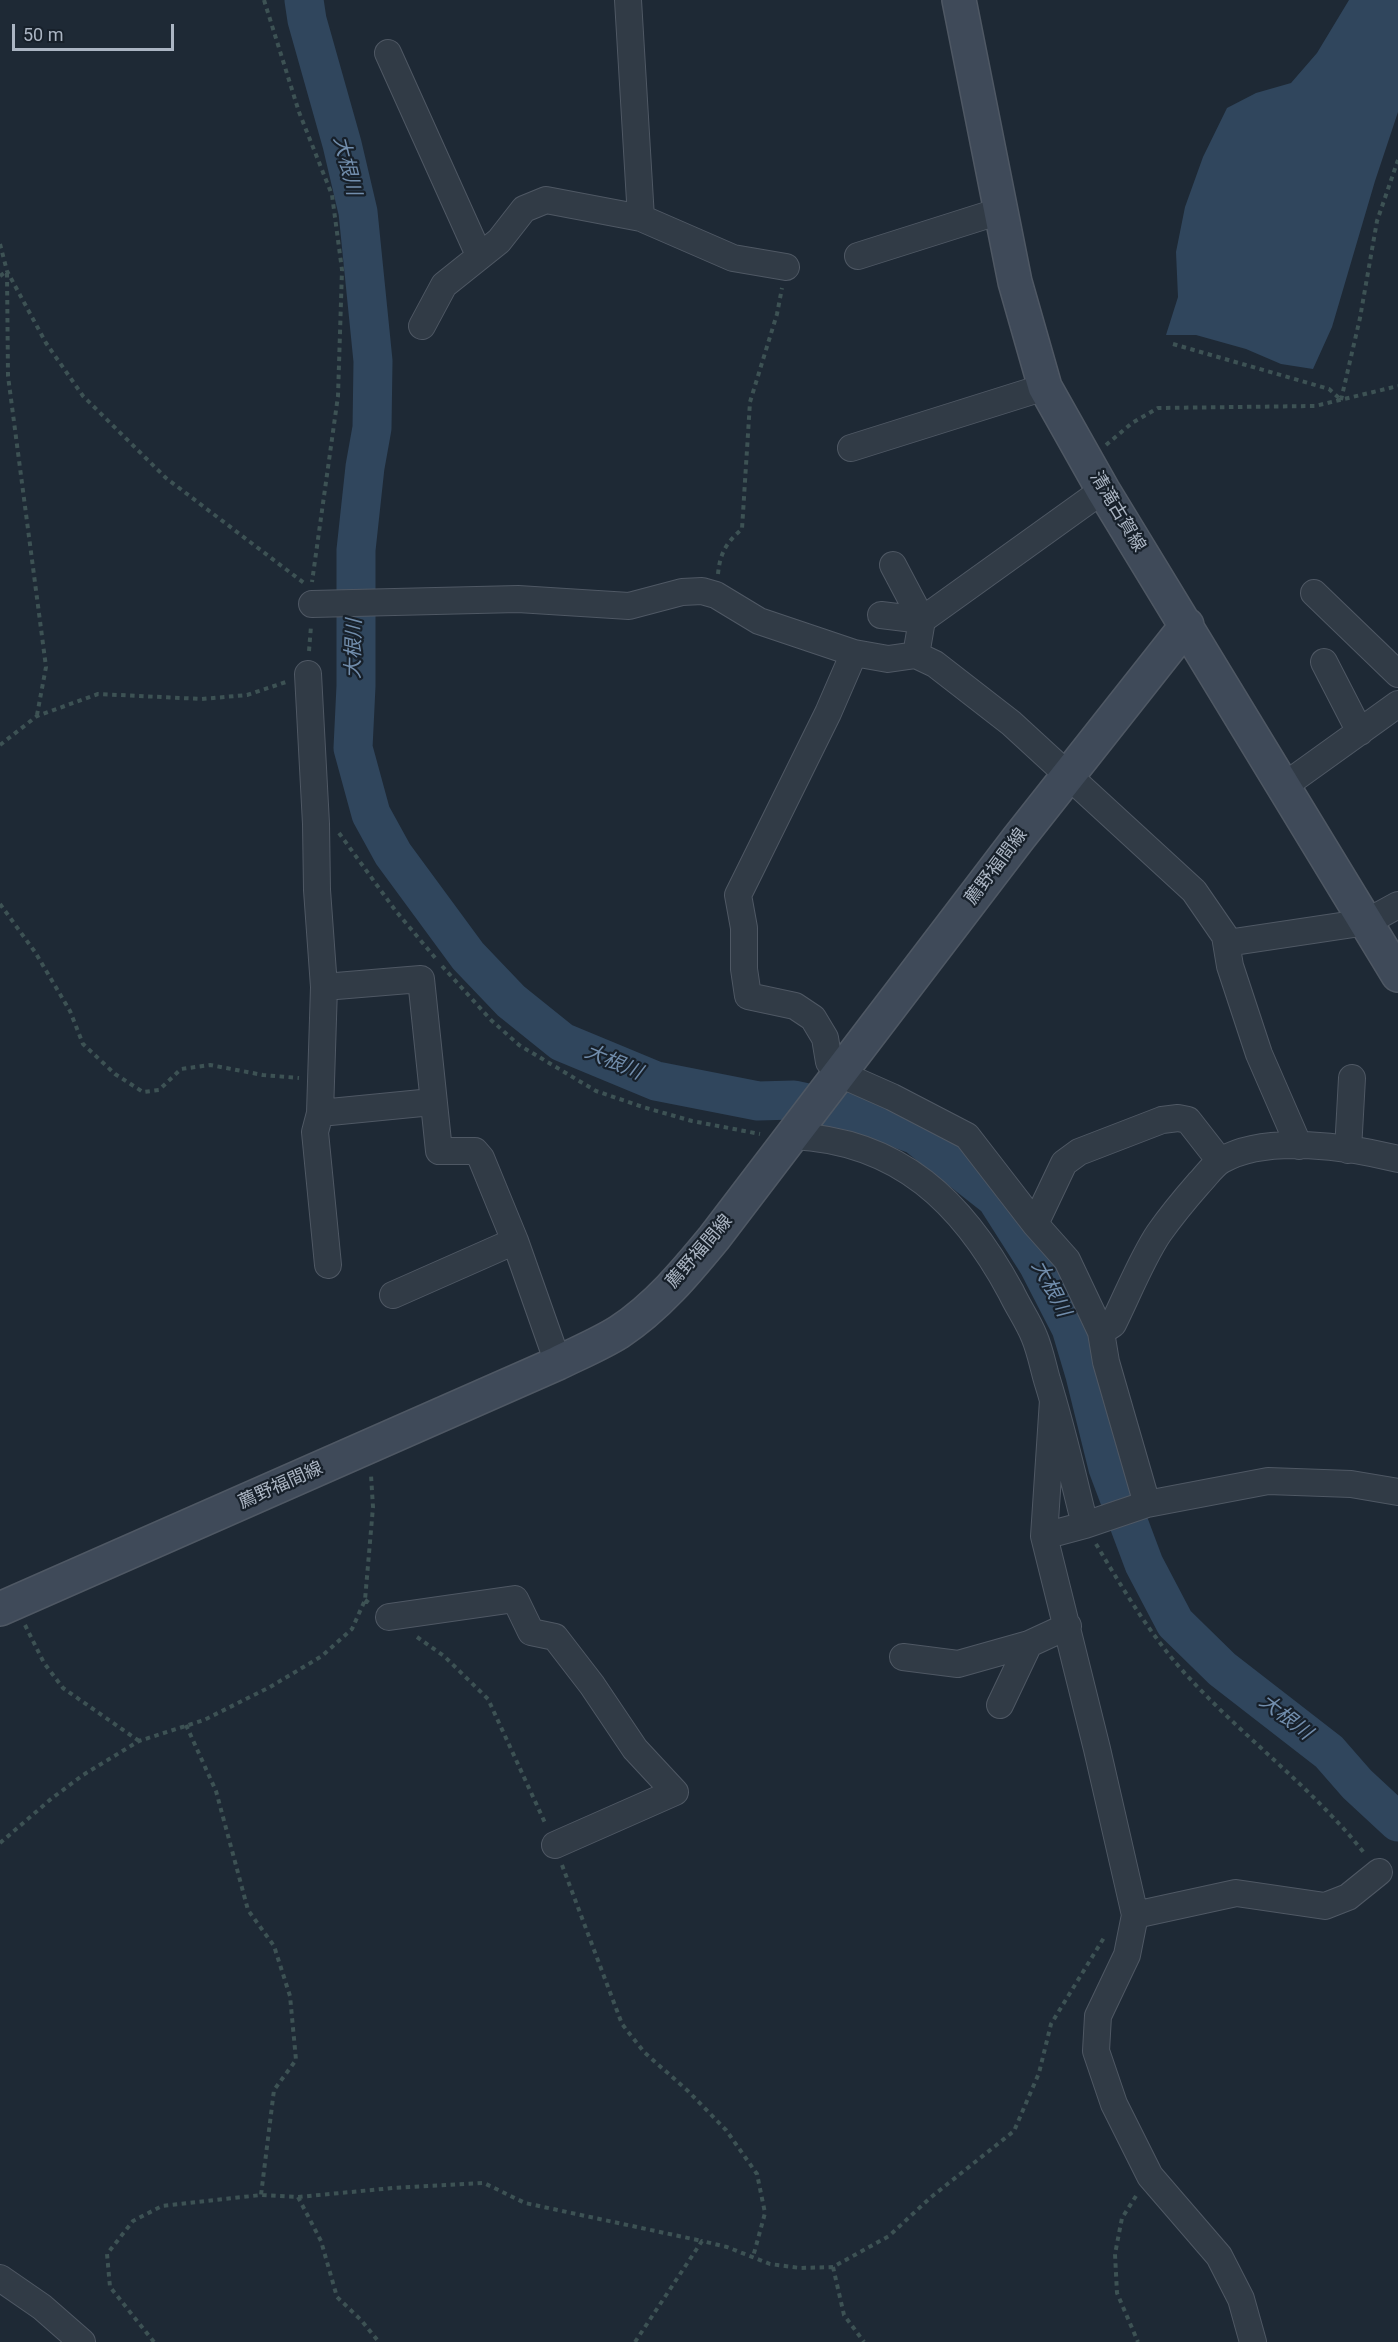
<!DOCTYPE html>
<html>
<head>
<meta charset="utf-8">
<style>
	body { margin:0 }
	#map { position:relative; width:1398px; height:2342px; overflow:hidden; background:#1e2935; font-family:Roboto,sans-serif }
	canvas { display:block }
	.scale { position:absolute; left:12px; top:24px; width:162px; height:27px; box-sizing:border-box; border:3px solid #abb5c3; border-top:0; padding-left:8px; font-size:18px; line-height:21px; white-space:nowrap; color:#abb5c3; -webkit-text-stroke:4px #17202a; paint-order:stroke }
</style>
</head>
<body>
<div id="map">
<canvas width="1398" height="2342"></canvas>
<div class="scale">50 m</div>
</div>
<script>
const ctx = document.querySelector('canvas').getContext('2d');
ctx.lineJoin = 'round';
function fillPath(path, color) { ctx.fillStyle = color; ctx.fill(path, 'evenodd'); }
function trace(path, color, width, dash) { ctx.strokeStyle = color; ctx.lineWidth = width; ctx.lineCap = dash ? 'butt' : 'round'; ctx.setLineDash(dash || []); ctx.stroke(path); }
function label(font, color, halo, rows, align = 'center') {
  ctx.font = font + ' Roboto,"Noto Sans JP",sans-serif'; ctx.lineWidth = 4.5; ctx.setLineDash([]); ctx.textBaseline = 'middle'; ctx.strokeStyle = halo; ctx.fillStyle = color; for (const [text, x, y, turn = 0] of rows) {
    ctx.save(); ctx.translate(x, y); ctx.rotate((+turn || 0) * Math.PI / 180); ctx.textAlign = isNaN(turn) ? turn : align; if (halo) ctx.strokeText(text, 0, 0); ctx.fillText(text, 0, 0); ctx.restore();
  }
}
fillPath(new Path2D(`
	M1349,0H1398V112L1375,181L1332,327L1313,369L1281,364L1246,349L1196,335H1166L1178,297L1176,252L1185,207L1203,157L1227,108L1256,93L1291,83L1317,53Z`), '#30465d');
trace(new Path2D(`
	M304,0L307,20L342,144L358,212L373,361L372,428L365,467L356,550V686L353,748L371,814L393,854L468,956L511,1001L562,1042L656,1081L758,1101L794,1100L859,1114L916,1135L996,1198L1038,1264L1071,1328L1085,1375L1108,1468L1144,1564L1175,1623L1222,1669L1329,1752L1357,1784L1398,1822`), '#30465d', 39);
const minor = new Path2D(`
	M628,0L641,218
	M388,53L479,255
	M858,256L1000,211
	M422,326L444,285L499,241L524,209L546,200L641,218L733,258L786,267
	M851,448L1045,387
	M893,565L922,620
	M1314,593L1398,674
	M312,604L518,599L629,606L682,592L702,591L716,595L759,621L854,653L888,659L916,655L935,664L1011,723L1194,891L1225,936L1230,966L1259,1054L1299,1146
	M881,615L922,620
	M854,653L828,713L738,895L744,928V969L748,996L795,1006L813,1018L825,1038L829,1062L840,1074L892,1097L967,1136L1035,1224L1067,1260L1101,1332L1106,1362L1147,1504
	M916,655L922,620L1103,490
	M1324,662L1360,732
	M308,674L316,824L317,890L324,987L320,1113L432,1102
	M1284,786L1398,704
	M1227,943L1367,922L1398,905
	M324,987L421,979L439,1151H475L481,1158L515,1241L558,1363
	M320,1113L315,1132L328,1265
	M793,1136C900,1141 963,1203 1011,1292C1018,1307 1028,1321 1034,1336C1040,1350 1043,1366 1047,1380C1062,1428 1073,1477 1085,1525
	M1348,1150L1352,1078
	M1035,1224L1064,1163L1079,1152L1162,1120L1178,1118L1188,1120L1220,1161
	M393,1295L515,1241
	M1101,1332L1113,1324C1127,1296 1142,1258 1159,1233C1171,1216 1185,1199 1199,1183C1206,1176 1213,1165 1222,1160C1267,1134 1350,1147 1398,1159
	M1053,1400L1044,1536L1097,1749L1135,1915L1127,1955L1098,2016L1096,2051L1114,2104L1150,2176L1219,2256L1241,2299L1253,2342
	M1044,1536L1085,1525L1147,1504L1268,1481L1351,1484L1398,1492
	M389,1617L515,1599L531,1632L555,1637L592,1685L635,1749L675,1792L555,1845
	M903,1657L958,1664L1029,1644L1068,1626
	M1000,1705L1029,1644
	M1135,1915L1236,1893L1325,1906L1348,1897L1379,1872
	M0,2278L42,2307L82,2342`);
const secondary = new Path2D(`
	M959,0L1015,282L1045,387L1103,490L1398,975
	M0,1609L558,1363C578,1353 600,1344 619,1332C657,1307 686,1272 714,1238L1018,839L1187,625`);
trace(minor, '#4f5864', 28);
trace(secondary, '#4f5864', 36);
trace(new Path2D(`
	M264,0L299,112L332,195L342,270L338,396L312,582
	M0,244L7,271L46,343L83,396L166,478L304,583
	M7,273L8,376L46,667L37,715
	M0,276L7,271
	M1173,344L1329,389L1340,399
	M1341,400L1360,318L1377,221L1398,160
	M1106,445L1132,423L1158,408L1315,406L1398,386
	M718,574C720,553 726,543 742,529L750,402L777,314L782,288
	M309,651L311,626
	M0,745L37,716L98,694L202,699L247,695L286,682
	M339,833L395,910L437,960
	M0,904L35,952L70,1011L83,1044L115,1074L143,1092L159,1090L181,1069L210,1065L263,1075L299,1078
	M442,966L491,1020L519,1045L596,1091L643,1107L692,1121L760,1134
	M1096,1544C1120,1584 1145,1626 1175,1662C1234,1731 1309,1783 1365,1854
	M365,1600L372,1605
	M25,1625L44,1663L63,1688L139,1741
	M417,1637L444,1656L488,1699L546,1825
	M186,1725L216,1791L248,1910L274,1946L290,1996L296,2060L274,2090L261,2195
	M0,1843L51,1799L83,1775L139,1741L204,1720L270,1687L322,1656L352,1629L365,1600L373,1507L371,1475
	M562,1865L622,2024L644,2052L688,2091L726,2130L757,2174L765,2213L753,2257
	M1136,2196L1122,2218L1115,2254L1117,2293L1138,2342
	M298,2197L321,2241L337,2297L361,2320L379,2342
	M833,2267L844,2315L864,2342
	M154,2342L110,2287L107,2254L133,2221L162,2206L261,2195L298,2197L393,2188L484,2183L525,2203L702,2241
	M635,2342L702,2241L727,2247L770,2264L800,2268L833,2267L889,2236L930,2198L1014,2131L1039,2073L1051,2024L1105,1936`), '#3d5254', 4, [4.5, 4.5]);
trace(minor, '#313b46', 26);
trace(secondary, '#3f4a59', 33);
label('18px', '#abb5c3', '#17202a', [
	["清滝古賀線",1117,512,59],
	["薦野福間線",997,867,-53],
	["薦野福間線",700,1252,-49],
	["薦野福間線",281,1486,-24]
]);
label('italic 20px', '#728ead', '#17202a', [
	["大根川",346,166,76],
	["大根川",355,649,-89],
	["大根川",613,1063,23],
	["大根川",1050,1289,62],
	["大根川",1285,1718,38]
]);
</script>
</body>
</html>
